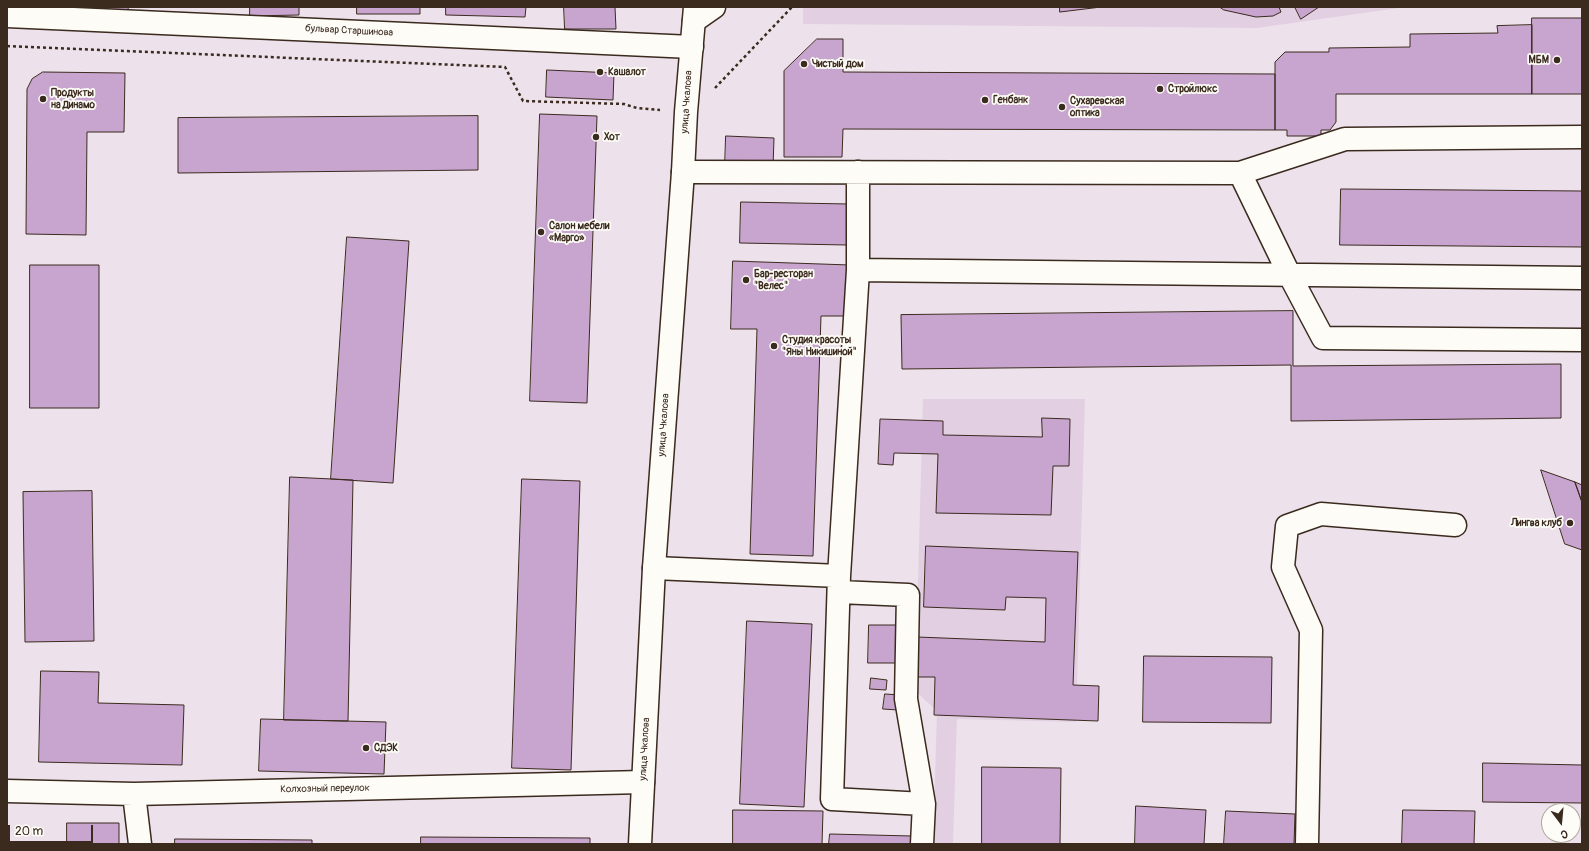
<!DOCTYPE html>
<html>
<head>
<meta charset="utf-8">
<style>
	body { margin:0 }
	#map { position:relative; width:1589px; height:851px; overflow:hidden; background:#ede2eb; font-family:Pangolin,sans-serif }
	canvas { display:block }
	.frame { position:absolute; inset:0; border:8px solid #3b2a1e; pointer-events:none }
	.north { position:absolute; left:1541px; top:803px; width:40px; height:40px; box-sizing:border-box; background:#fdfcf7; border:1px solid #afa8a0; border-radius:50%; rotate:164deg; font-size:11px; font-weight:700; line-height:16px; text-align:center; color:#3b2a1e }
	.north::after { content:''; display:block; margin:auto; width:14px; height:18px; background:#3b2a1e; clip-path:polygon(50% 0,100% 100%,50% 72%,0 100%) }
	.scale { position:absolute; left:8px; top:825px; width:85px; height:18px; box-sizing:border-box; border:2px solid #3b2a1e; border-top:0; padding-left:5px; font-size:12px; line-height:14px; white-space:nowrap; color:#3b2a1e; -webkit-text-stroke:3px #fdfcf7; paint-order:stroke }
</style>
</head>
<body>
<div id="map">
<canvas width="1589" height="851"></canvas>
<div class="frame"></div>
<div class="north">С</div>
<div class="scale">20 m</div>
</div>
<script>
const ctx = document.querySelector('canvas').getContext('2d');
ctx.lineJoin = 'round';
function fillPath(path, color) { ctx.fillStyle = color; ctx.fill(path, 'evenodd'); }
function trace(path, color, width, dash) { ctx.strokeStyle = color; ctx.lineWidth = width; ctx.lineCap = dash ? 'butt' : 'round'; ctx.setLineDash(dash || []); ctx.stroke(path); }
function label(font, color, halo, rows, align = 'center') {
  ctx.font = font + ' Pangolin,sans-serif'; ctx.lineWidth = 3.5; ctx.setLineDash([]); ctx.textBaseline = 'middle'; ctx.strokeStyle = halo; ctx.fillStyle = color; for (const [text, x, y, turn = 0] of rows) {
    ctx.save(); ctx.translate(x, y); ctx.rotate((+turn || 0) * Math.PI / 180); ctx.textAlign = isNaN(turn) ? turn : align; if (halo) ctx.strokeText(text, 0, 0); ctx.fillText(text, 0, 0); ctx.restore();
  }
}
fillPath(new Path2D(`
	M803,7H1406L1257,28L803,24Z
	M923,399H1085L1076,722L957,719L953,844H933L937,711L915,691Z`), '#e2d0e2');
const building = new Path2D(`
	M45,7H128L129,16Z
	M250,7H299V15L250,16Z
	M357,7H420V14H357Z
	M446,7H526L525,17L446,15Z
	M564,7H615L616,29H565Z
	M1060,7H1101L1060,12Z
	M1220,7H1279L1281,12L1273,16L1256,17L1224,10Z
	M1295,7H1319L1301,19Z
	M1532,18H1582V94H1532Z
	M1532,25V94H1336V122L1330,130H1321V136H1287V130H1275V62L1285,52H1329V48L1410,47V34L1498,33L1497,26Z
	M817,39H843V72L1275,74V130L843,129L842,157H784V71Z
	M547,70L614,73L613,100L546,97Z
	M43,72L125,73L124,132H87L86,235L26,234L27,89L32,79Z
	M540,114L597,116L587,403L530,401Z
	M478,116V170L178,173V118Z
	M726,136L774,138L773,167L725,166Z
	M1341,189L1582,191V247L1340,245Z
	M741,202L849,204L847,245L740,243Z
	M347,237L409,241L393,483L331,479Z
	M733,261L850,265L848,316H821L813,556L750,554L757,329H731Z
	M30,265H99V408H30Z
	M1293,311V366L1561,364V418L1291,421V365L902,369L901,315Z
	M1042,418L1070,419L1069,466H1053L1051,515L936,513L938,454L894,453L893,465L878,464L880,419L943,421V435L1042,437Z
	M1541,470L1575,482L1582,502V550L1565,544Z
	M290,477L353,480L348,721L284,720Z
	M522,479L580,481L571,770L512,768Z
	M1575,482L1582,485V502Z
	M92,491L94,641L25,642L23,492Z
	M926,546L1078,552L1073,685L1099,686L1098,721L934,715L935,677H916L917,637L1045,642L1046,598L1006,597L1005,610L924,607Z
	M747,621L812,624L804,807L740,804Z
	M869,625H897V663H868Z
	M1144,656L1272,657L1271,723L1143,722Z
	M41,671L99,672L98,703L184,705L182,765L39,762Z
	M871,678L887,680L886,690L870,689Z
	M885,694L900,695L898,710L883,709Z
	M261,719L386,722L384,774L259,771Z
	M1483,763L1582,765V803L1483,802Z
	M982,767L1061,768L1060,844H982Z
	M1136,806L1206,810L1204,844H1135Z
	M733,810L823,811L822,844H733Z
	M1403,810L1475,811L1474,844H1402Z
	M1226,811L1295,814L1294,844H1224Z
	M67,823H119V844H67Z
	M830,834L912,836V844H829Z
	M421,837L590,838V844H421Z
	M175,839L312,840V844H175Z`);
fillPath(building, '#c8a5ce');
trace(building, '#3b2a1e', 1);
const minor = new Path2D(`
	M7,16L692,47
	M694,21L714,7
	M683,172L1240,173L1289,274L1323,338L1582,340
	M1240,173L1345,139L1582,137
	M858,270V172
	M654,568L839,576L858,270L1582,278
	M839,576L832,799L924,804L922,844
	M839,592L908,595L906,699L924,804
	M7,791L134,794L643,782
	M134,794L140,844
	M1307,844L1311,630L1283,567L1287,526L1321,514L1455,525`);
const major = new Path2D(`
	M640,844L654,568L683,172L686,112L695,7`);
trace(minor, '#3b2a1e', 25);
trace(major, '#3b2a1e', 25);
trace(new Path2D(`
	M7,46L505,67L523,101L624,104L637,108L660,110
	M715,88L792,7`), '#3b2a1e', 2.5, [3, 3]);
trace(minor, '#fdfcf7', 22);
trace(major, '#fdfcf7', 22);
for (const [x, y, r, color] of [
	[1557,60,4,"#3b2a1e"],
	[804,64,4,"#3b2a1e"],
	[600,72,4,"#3b2a1e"],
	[1160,89,4,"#3b2a1e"],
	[43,99,4,"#3b2a1e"],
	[985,100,4,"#3b2a1e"],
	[1062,107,4,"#3b2a1e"],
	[596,137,4,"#3b2a1e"],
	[541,232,4,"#3b2a1e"],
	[746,280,4,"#3b2a1e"],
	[774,346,4,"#3b2a1e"],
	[1570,523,4,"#3b2a1e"],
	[366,748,4,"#3b2a1e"]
]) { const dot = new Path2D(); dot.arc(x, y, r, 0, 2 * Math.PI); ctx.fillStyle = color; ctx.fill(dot); trace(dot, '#fdfcf7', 1.5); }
label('10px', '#3b2a1e', '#fdfcf7', [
	["бульвар Старшинова",349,31,3],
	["улица Чкалова",687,102,-86],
	["улица Чкалова",664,425,-86],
	["улица Чкалова",645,749,-87],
	["Колхозный переулок",325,789,-1]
]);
label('bold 10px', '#3b2a1e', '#fdfcf7', [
	["МБМ",1549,60,"right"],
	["Чистый дом",812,64],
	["Кашалот",608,72],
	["Стройлюкс",1168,89],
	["Продукты",51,93],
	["на Динамо",51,105],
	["Генбанк",993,100],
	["Сухаревская",1070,101],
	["оптика",1070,113],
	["Хот",604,137],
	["Салон мебели",549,226],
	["«Марго»",549,238],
	["Бар-ресторан",754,274],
	["\"Велес\"",754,286],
	["Студия красоты",782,340],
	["\"Яны Никишиной\"",782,352],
	["Лингва клуб",1562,523,"right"],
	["СДЭК",374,748]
], 'left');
</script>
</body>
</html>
